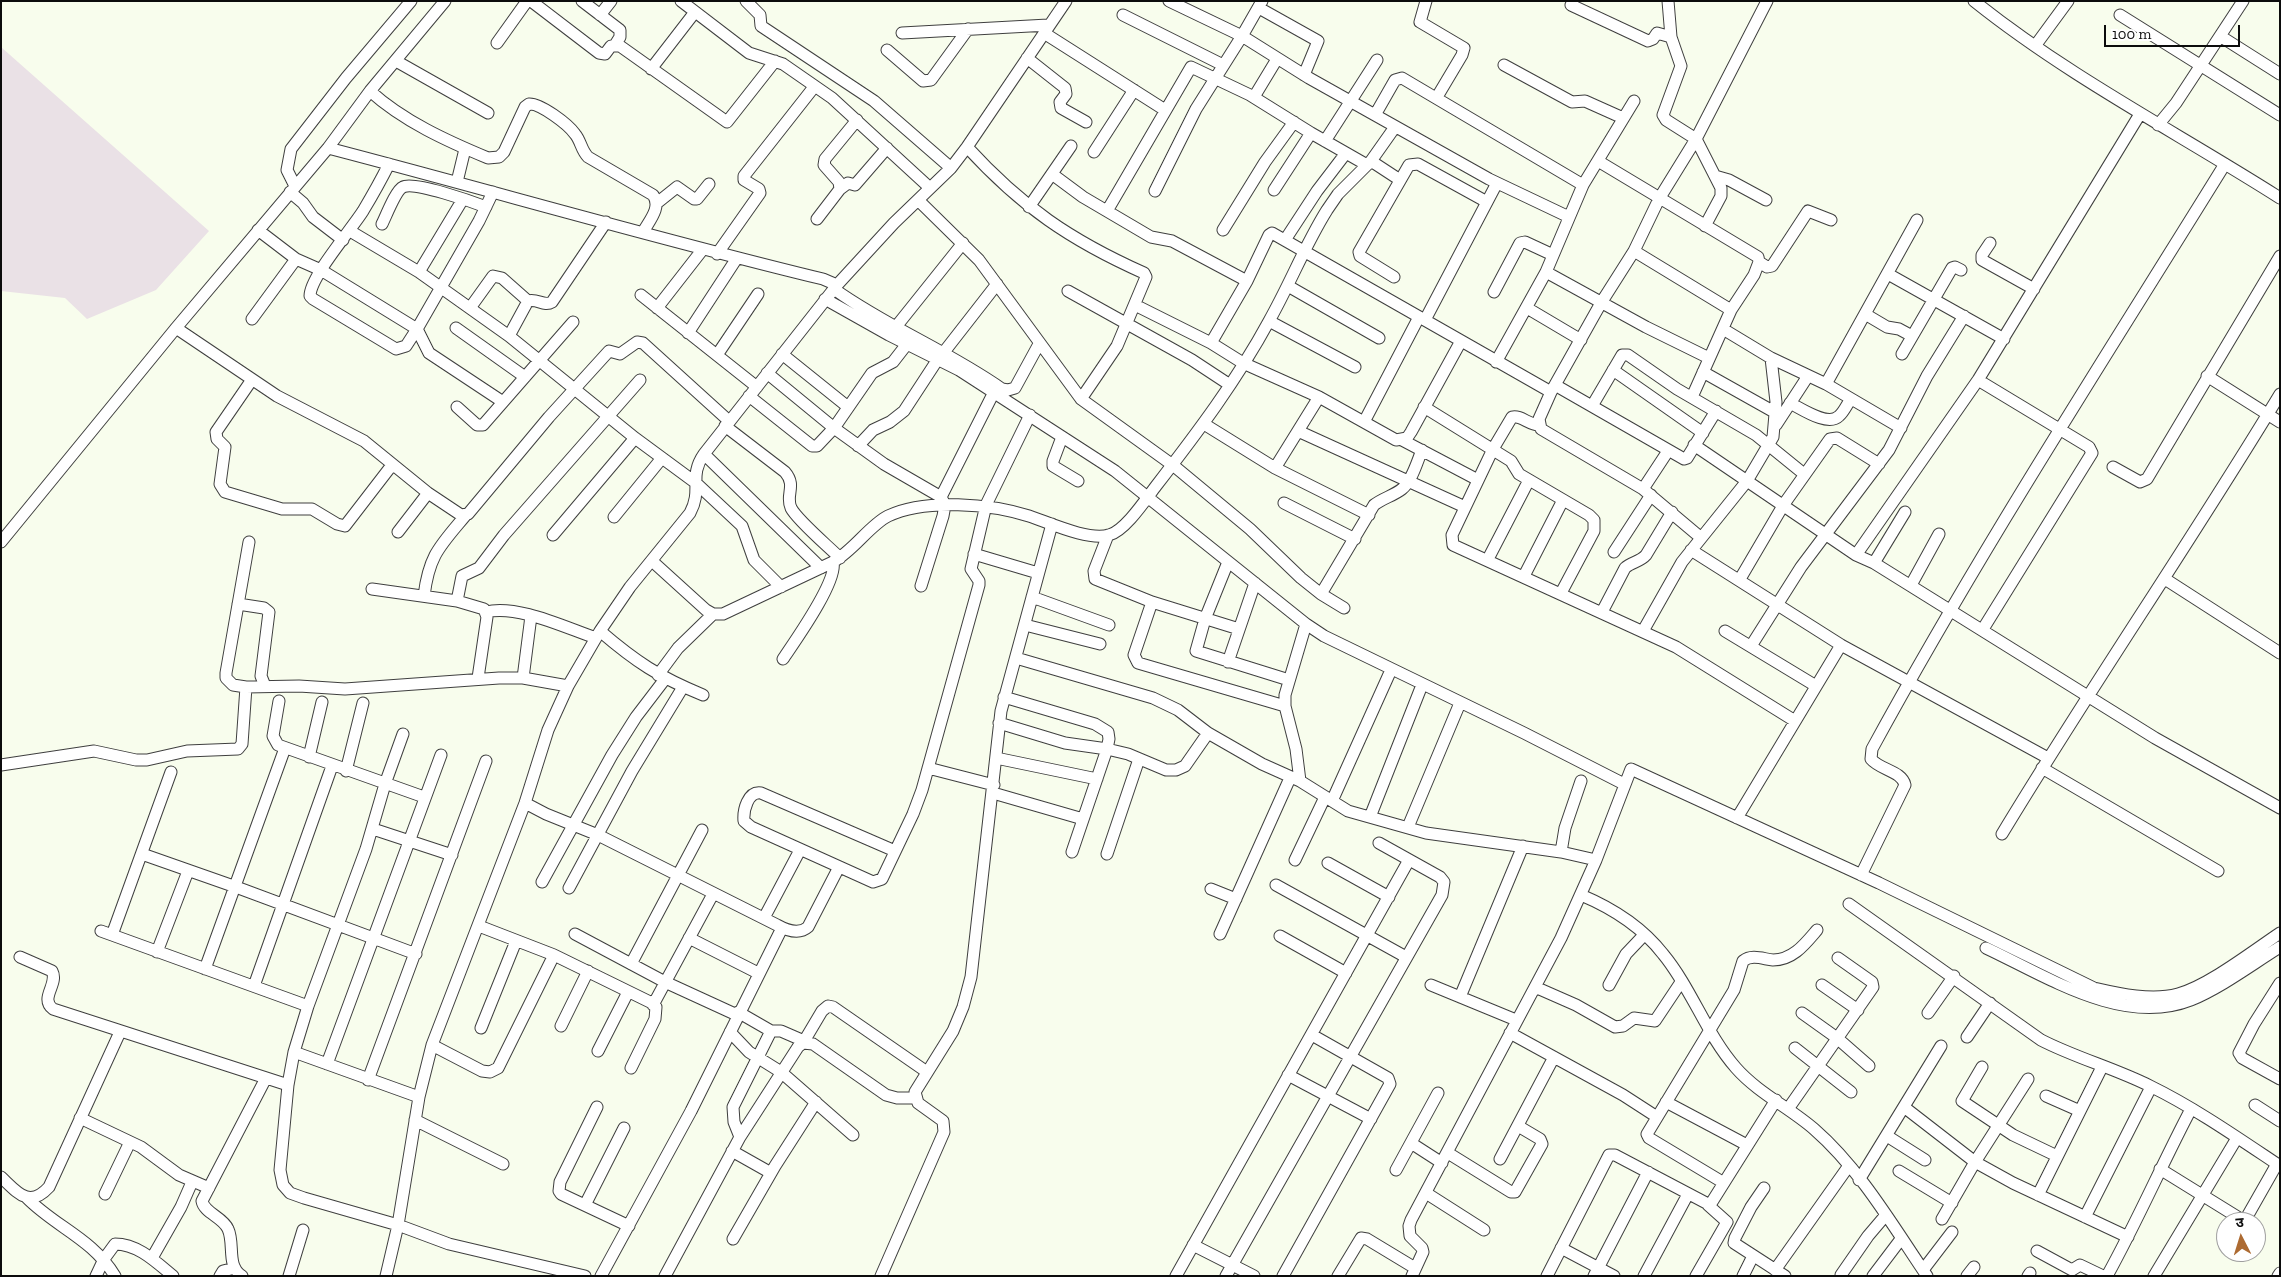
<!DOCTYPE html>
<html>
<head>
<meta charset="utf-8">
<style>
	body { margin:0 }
	#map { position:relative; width:2281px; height:1277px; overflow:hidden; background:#f8fded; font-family:"Zilla Slab","Noto Sans Devanagari",serif }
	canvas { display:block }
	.frame { position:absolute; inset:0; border:2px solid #0c0c0c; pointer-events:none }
	.north { position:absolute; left:2216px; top:1212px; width:50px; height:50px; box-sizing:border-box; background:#fff; border:1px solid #9e9e9e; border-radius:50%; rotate:355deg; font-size:14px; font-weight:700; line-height:20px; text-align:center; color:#0c0c0c }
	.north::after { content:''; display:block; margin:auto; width:18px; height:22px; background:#ad6b32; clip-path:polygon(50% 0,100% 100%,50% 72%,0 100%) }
	.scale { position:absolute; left:2104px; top:25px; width:136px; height:22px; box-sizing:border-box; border:2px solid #0c0c0c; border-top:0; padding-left:6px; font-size:15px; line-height:18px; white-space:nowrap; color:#0c0c0c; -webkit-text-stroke:4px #fff; paint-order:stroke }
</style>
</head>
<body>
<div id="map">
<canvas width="2281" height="1277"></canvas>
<div class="frame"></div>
<div class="north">उ</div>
<div class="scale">100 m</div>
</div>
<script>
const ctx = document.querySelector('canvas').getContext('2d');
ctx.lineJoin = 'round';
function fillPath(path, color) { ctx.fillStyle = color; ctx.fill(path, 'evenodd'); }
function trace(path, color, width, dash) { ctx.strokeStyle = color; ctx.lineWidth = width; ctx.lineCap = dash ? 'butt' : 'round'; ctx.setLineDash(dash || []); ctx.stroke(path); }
fillPath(new Path2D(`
	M1,47L209,231L156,290L87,319L65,298L1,291Z`), '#eae1e6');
const minor = new Path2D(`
	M531,1L599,53L605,54L611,46H620L727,122L775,61
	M582,1L620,30V37L615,45
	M681,1L749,53L783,64L832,98L930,188
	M746,1L760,15L761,26L874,101L951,168
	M1169,1L1242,36L1309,78L1489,179L1569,217
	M1426,1L1420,22L1464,48L1462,55L1437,97
	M1668,1L1671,37L1681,66L1663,115L1666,120L1696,139L1721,188V196L1705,226
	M1974,1C2069,77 2178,133 2280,198
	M1571,5L1648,41L1653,39L1657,33L1671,37
	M1259,8L1318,41L1304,75
	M600,15L611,1
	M1123,15L1223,65
	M2120,15L2280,115
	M902,33L1048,25
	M1044,33L1165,110
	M2220,36L2280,74
	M497,43L527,1
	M2035,46L2068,1
	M887,50L923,81L931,80L968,29
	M1027,58L1065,88L1066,94L1060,102L1061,108L1086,122
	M396,61L488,113
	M1504,65L1572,102L1585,101L1623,118
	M651,69L695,12
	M370,91C403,121 447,141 488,158L499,157L504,152L525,107L529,104C540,103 568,124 575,134C581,141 581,150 588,157L653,195C662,207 649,221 643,232
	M1254,97L1277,59
	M1375,115L1395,80L1402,78L1583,185
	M2158,125L2176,103L2243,1
	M1325,141L1377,60
	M967,147C1022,207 1070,240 1144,273L1146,277L1117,346L1081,399
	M328,148C493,191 657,239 823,279L837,285
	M1094,152L1134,90
	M1371,161L1400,180
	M1598,161L1758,257L1759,262L1754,275L1731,310L1692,397
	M389,164C381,180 372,196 363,211C351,230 310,277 310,296L313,299L396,349L406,346L417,329L479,221L493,192
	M1052,174L1083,197L1151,237L1172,241L1247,281
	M1715,176L1729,180L1766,200
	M457,182L465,149
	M295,186L287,170L291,149L346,78L411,1
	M840,189L848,183L855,185L887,148
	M1274,190L1311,133
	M1155,191L1196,109L1242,36L1262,1
	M290,192L303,203L313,217L343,240
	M918,200L979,260L1081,399L1174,466L1250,529L1301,578L1321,594L1344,608
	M657,203L677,187L694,199H697L709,184
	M1029,207L1071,146
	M1107,211L1191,67L1250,95L1311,133L1367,165
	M817,219L840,189L839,182L824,165L825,159L857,120
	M382,224C386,216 396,190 403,187C414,181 473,202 486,207
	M258,230L296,259L321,270L417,329L429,353L503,402
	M1223,230L1265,162L1294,122
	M350,231L419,272L509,336L635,438L696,483L742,526L754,560L781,587
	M1285,240L1317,191L1346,153
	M1990,243L1982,255V260L2034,289
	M1634,251L1731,310
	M717,254L760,193L759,189L744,180V176L814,87
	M1759,262L1767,267L1772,266L1808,211L1831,220
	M419,272L463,199
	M1546,272L1646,327L1709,358
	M1888,274L2004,339
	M1394,277L1360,256L1359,252L1409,165L1418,164L1487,202
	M1288,286L1379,338
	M834,289C887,327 948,351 1002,389L1008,390L1015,388L1039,344
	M1068,291L1192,360L1230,385
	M1494,292L1520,243L1525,242L1553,255
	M641,295L757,387
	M825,299L889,335L959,370L1115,471L1306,624L1324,636L1524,733L1624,784
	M1135,305L1211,343L1243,363L1319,397L1396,440L1407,438L1411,432L1461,341
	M470,308L493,276L502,278L528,301
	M657,308L703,249
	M1527,308L1581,340
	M1865,314L1887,327L1899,329L1912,336
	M252,319L296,259
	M1425,320L1497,183
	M1269,321L1355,367
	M176,328L277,396L364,441L428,493L461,515L468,514L549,417L609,351L620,354L637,342L643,343L729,421
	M456,328L525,377
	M895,328L963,243
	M1723,329L1771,358L1826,384L1901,428
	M688,333L737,258
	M509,336L528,301C537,298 544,307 552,302L606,222
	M1211,343L1247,281L1269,235L1272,233L1551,392
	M944,352L997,284
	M782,354L848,407
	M1902,354L1952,268L1955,267L1961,270
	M717,355L758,294
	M1496,362L1546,272L1583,185L1634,101
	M1613,370L1703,433
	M1703,372L1776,413
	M767,373L834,428L884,464L941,497L945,505L943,516L921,586
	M2207,376L2280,422
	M1978,380L2089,447L2092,453L1983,629
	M251,381L216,432L217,439L225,447L220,484L225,492L282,509H312L337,524L345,526L392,465
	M1826,384L1917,220
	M1555,385L1684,459L1687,458L1716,411
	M749,396L812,446H817L834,428L872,373L893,362L907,344
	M1790,403C1802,409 1828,427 1839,416C1844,412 1847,404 1851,399
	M1592,406L1622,355H1628L1677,389L1756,435L1804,474
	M457,407L477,425H483L573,322
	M1424,407L1511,461L1519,474L1589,515L1594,520V531L1561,593
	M1364,422L1419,317
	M1204,424L1275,468L1369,515
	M1539,425C1529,425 1521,415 1512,417L1493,449L1452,535L1453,545L1676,647L1795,721
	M1776,425L1808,376
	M725,426L785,472C797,486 785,495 791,508C797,520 829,547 840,558
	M1298,431L1465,507
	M1062,437L1053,461V466L1078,481
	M1402,440L1478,480
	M1694,445L1856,555L1874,563L2155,738L2280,808
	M858,446L873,430L890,422L904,411L938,359
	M704,454L821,568
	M2113,467L2140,482L2147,479L2280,256
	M1275,468L1319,397
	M1643,489L1668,451
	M941,497L994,392
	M1284,503L1355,539
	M614,517L662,458
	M398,532L428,493
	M553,535L635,438
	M1108,535L1094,571L1095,579L1152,602L1239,629
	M1700,537L1643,489L1541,429L1539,419L1551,392L1601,303L1634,251L1659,199L1696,139L1767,1
	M1,542L176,328L328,148L370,91L445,1
	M249,542L226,673V678L233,685L246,687L299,686L345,689L499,678H523L568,686
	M1691,550L1841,645L2048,758
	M1614,552L1651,495
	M974,554L1038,573
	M1856,555L1978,380L2140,114
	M1488,559L1529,480
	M652,561L706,610L713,614H723L833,562C854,550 870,525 888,516C925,498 991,504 1029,516C1050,523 1088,541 1109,535C1125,531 1146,499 1156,486C1197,433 1237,380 1269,321C1290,284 1305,245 1327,210L1338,194L1371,161L1395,127
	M1228,562L1205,619L1196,651L1289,680
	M1874,563L1905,512
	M1524,576L1563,500
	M1740,579L1784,504L1830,439L1837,438L1879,464
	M2165,579L2280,653
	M1911,585L1939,534
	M372,589L457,601L484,609L487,617L478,678
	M1321,594L1374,505C1383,498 1393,496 1402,489C1412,481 1417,462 1422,450
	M424,596C429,555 440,546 465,516
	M1032,597L1109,625
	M457,601L462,576L479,568L504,535L640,380
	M1152,602L1134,655L1138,663L1285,706
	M238,604L264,608L269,612L261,676L265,686
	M486,612C517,604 566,628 596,638
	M1602,612L1625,568C1631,562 1640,562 1646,555L1672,512
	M1025,625L1100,644
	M600,631C636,662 659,677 703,695
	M1643,631L1682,562L1747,481L1773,437L1776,402L1771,358
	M1725,631L1816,686
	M1751,646L1801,567L1889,450L1927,376L1964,316
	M1016,658L1153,698L1178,710L1208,733L1262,764L1300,781L1348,811L1426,833L1561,852L1596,860
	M783,659C795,641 838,581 833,562
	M1228,662L1255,583
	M658,675L678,648L713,614
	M523,678L531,616
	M1004,697L1095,724L1108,732L1109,739L1107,749L1072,852
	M279,701L273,736L278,745L424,797
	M999,723L1065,743L1107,749L1128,754L1166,770H1176L1185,766L1208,733
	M403,734L385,784L366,849L308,1006L294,1052L288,1085L280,1170L283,1185L290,1193L304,1198L398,1225L449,1244L585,1276
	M309,757L322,702
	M996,758L1097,779
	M1,765L94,751L136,760H147L187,751L238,749L242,744L246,687
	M928,768L994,785
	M2042,768L2218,871
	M346,771L363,703
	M1300,781L1296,749L1285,706V695L1306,624
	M993,793L1083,819
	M1332,801L1391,670
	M525,803L546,814L598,835L777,925C786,930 799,935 808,927L839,867
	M1370,817L1422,685
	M1737,818L1841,645
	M1408,827L1460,703
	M373,829L452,855
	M2002,834C2092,685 2190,543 2280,394
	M895,851L761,793C748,791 743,810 744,821L751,827L873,882L882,879L913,814L922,790L979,585V581L971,569L986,505L1030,415
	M1561,852L1565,828L1581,781
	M142,854L236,887L416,954
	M1107,854L1139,759
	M1295,860L1325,797
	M1328,863L1389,897
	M1861,875L1905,785C1902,771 1880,770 1871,759L1872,749C1981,549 2105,358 2225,164
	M542,882L612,755L636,717L665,679
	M1276,885L1406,957
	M569,888L632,771L683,687
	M1211,889L1236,899
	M1581,895C1612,908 1642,927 1663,954C1692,989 1706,1034 1736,1068C1758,1093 1790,1108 1814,1129C1860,1169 1893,1226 1927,1276
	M1849,904L2041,1040C2076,1058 2114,1068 2150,1086C2195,1108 2238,1138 2280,1166
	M764,918L800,850
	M479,926L554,955L652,1003L656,1007L655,1019L631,1068
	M101,931L308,1006
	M575,934L665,982L737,1015
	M1220,934L1290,778
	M112,935L171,772
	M1280,936L1346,973
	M689,938L758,973
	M1986,948C2046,976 2123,1027 2191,1000C2222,987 2251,965 2280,947
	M157,952L188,871
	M20,957L52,971C59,984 39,998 53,1009L288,1085
	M631,964L702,830
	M205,969L285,748
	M2280,983L2254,1024L2239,1053L2242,1058L2280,1079
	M1431,985L1516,1020
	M1609,985L1626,954L1644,935
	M1822,985L1858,1010
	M254,986L332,766
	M1535,987L1576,1005L1615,1027L1623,1026L1634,1018L1655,1021L1681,982
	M1460,997L1523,846
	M653,1005L713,894
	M738,1012L771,1031H781L804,1041
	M1802,1013L1837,1038L1869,1066
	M1928,1013L1954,976
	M561,1026L588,971
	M481,1028L516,941
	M730,1032L749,1052L781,1072L853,1135
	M1510,1033L1623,1095L1657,1117
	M1967,1037L1990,1003
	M803,1043L822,1011L828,1006L833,1007L927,1072
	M432,1045L482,1071L490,1072L498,1068L554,955
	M1795,1048L1851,1092
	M598,1051L628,992
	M294,1052L419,1097
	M327,1064L441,755
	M1982,1067L1962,1101L2013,1135L2057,1156
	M1288,1075L1371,1119
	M368,1080L486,761
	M2046,1096L2080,1111
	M1666,1102L1747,1145
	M2255,1105L2280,1121
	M597,1107L560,1182L559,1191L561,1194L629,1226
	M1904,1107L1975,1162L2013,1183L2128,1237
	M1788,1109L1873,987L1872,982L1838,958
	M80,1118L141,1147L179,1175L209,1188
	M415,1120L503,1164
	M1887,1136L1925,1160
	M740,1137L734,1122L733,1107L771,1031
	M1411,1143L1442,1163
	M732,1151L771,1173
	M1448,1153L1511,1192H1515L1542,1144L1540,1139L1518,1126
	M1500,1159L1554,1057
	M2160,1169L2244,1221
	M1396,1170L1438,1093
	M1899,1171L1952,1203
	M1,1177C17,1192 29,1209 49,1187L120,1032
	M1859,1180L1941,1046
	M1724,1183L1649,1138L1647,1134L1734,990L1743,961C1752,954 1763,959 1773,960C1793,960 1805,944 1817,930
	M1764,1188L1751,1207L1735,1238L1734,1243L1785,1276
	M1426,1193L1484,1230
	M105,1194L130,1142
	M2038,1195L2102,1067
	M26,1197C55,1227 92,1238 115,1276
	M585,1205L624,1128
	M2085,1217L2151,1087
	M1942,1219L1975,1162L2028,1079
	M2244,1222L2277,1164
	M733,1239L775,1166L816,1102
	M1193,1245L1254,1276
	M1561,1248L1614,1276
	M2037,1251L2072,1270L2080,1265L2103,1276
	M152,1258L181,1207L192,1182
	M1775,1270L1848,1167
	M1923,1270L1952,1232
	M1841,1275L1868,1236L1885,1216
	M96,1276L104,1259L115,1244C138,1244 156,1262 173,1276
	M220,1276L223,1271L235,1268
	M242,1276C226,1266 235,1244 228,1229C223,1217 204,1213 202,1201L266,1078
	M289,1276L303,1230
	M386,1276L398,1225L419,1097L432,1045L525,803L548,730L568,686L600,631L630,587L690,513C703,489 688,477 704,454L837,285L894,223L951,168L967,147L1066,1
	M601,1276L691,1111L782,928
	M665,1276L740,1137L798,1047L803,1043L813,1044L886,1095L897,1098H915
	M881,1276L944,1132L943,1121L918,1103L915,1092L953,1031L963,1007L971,977L1001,711L1052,524
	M1176,1276L1409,860
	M1226,1276L1442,895L1444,882L1440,877L1379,843
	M1283,1276L1390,1084L1388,1078L1312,1035
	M1338,1276L1361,1238L1367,1239L1415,1268
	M1412,1276L1423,1252L1422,1248L1410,1236L1409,1226L1411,1220L1561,938L1596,860L1631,769L1879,883L2094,988C2120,994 2152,1001 2178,994C2208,986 2253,951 2280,933
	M1547,1276L1609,1155H1615L1710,1205L1776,1100
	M1594,1276L1648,1172
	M1644,1276L1688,1194
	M1696,1276L1727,1222L1708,1205
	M1743,1276L1753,1256
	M1873,1276L1901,1239
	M1967,1276L1974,1267
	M2028,1276L2030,1273
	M2107,1276C2137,1222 2162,1164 2191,1109
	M2154,1276L2237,1138
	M2278,1276L2280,1273`);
trace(minor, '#3f3f3f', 13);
trace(minor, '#fff', 11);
</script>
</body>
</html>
